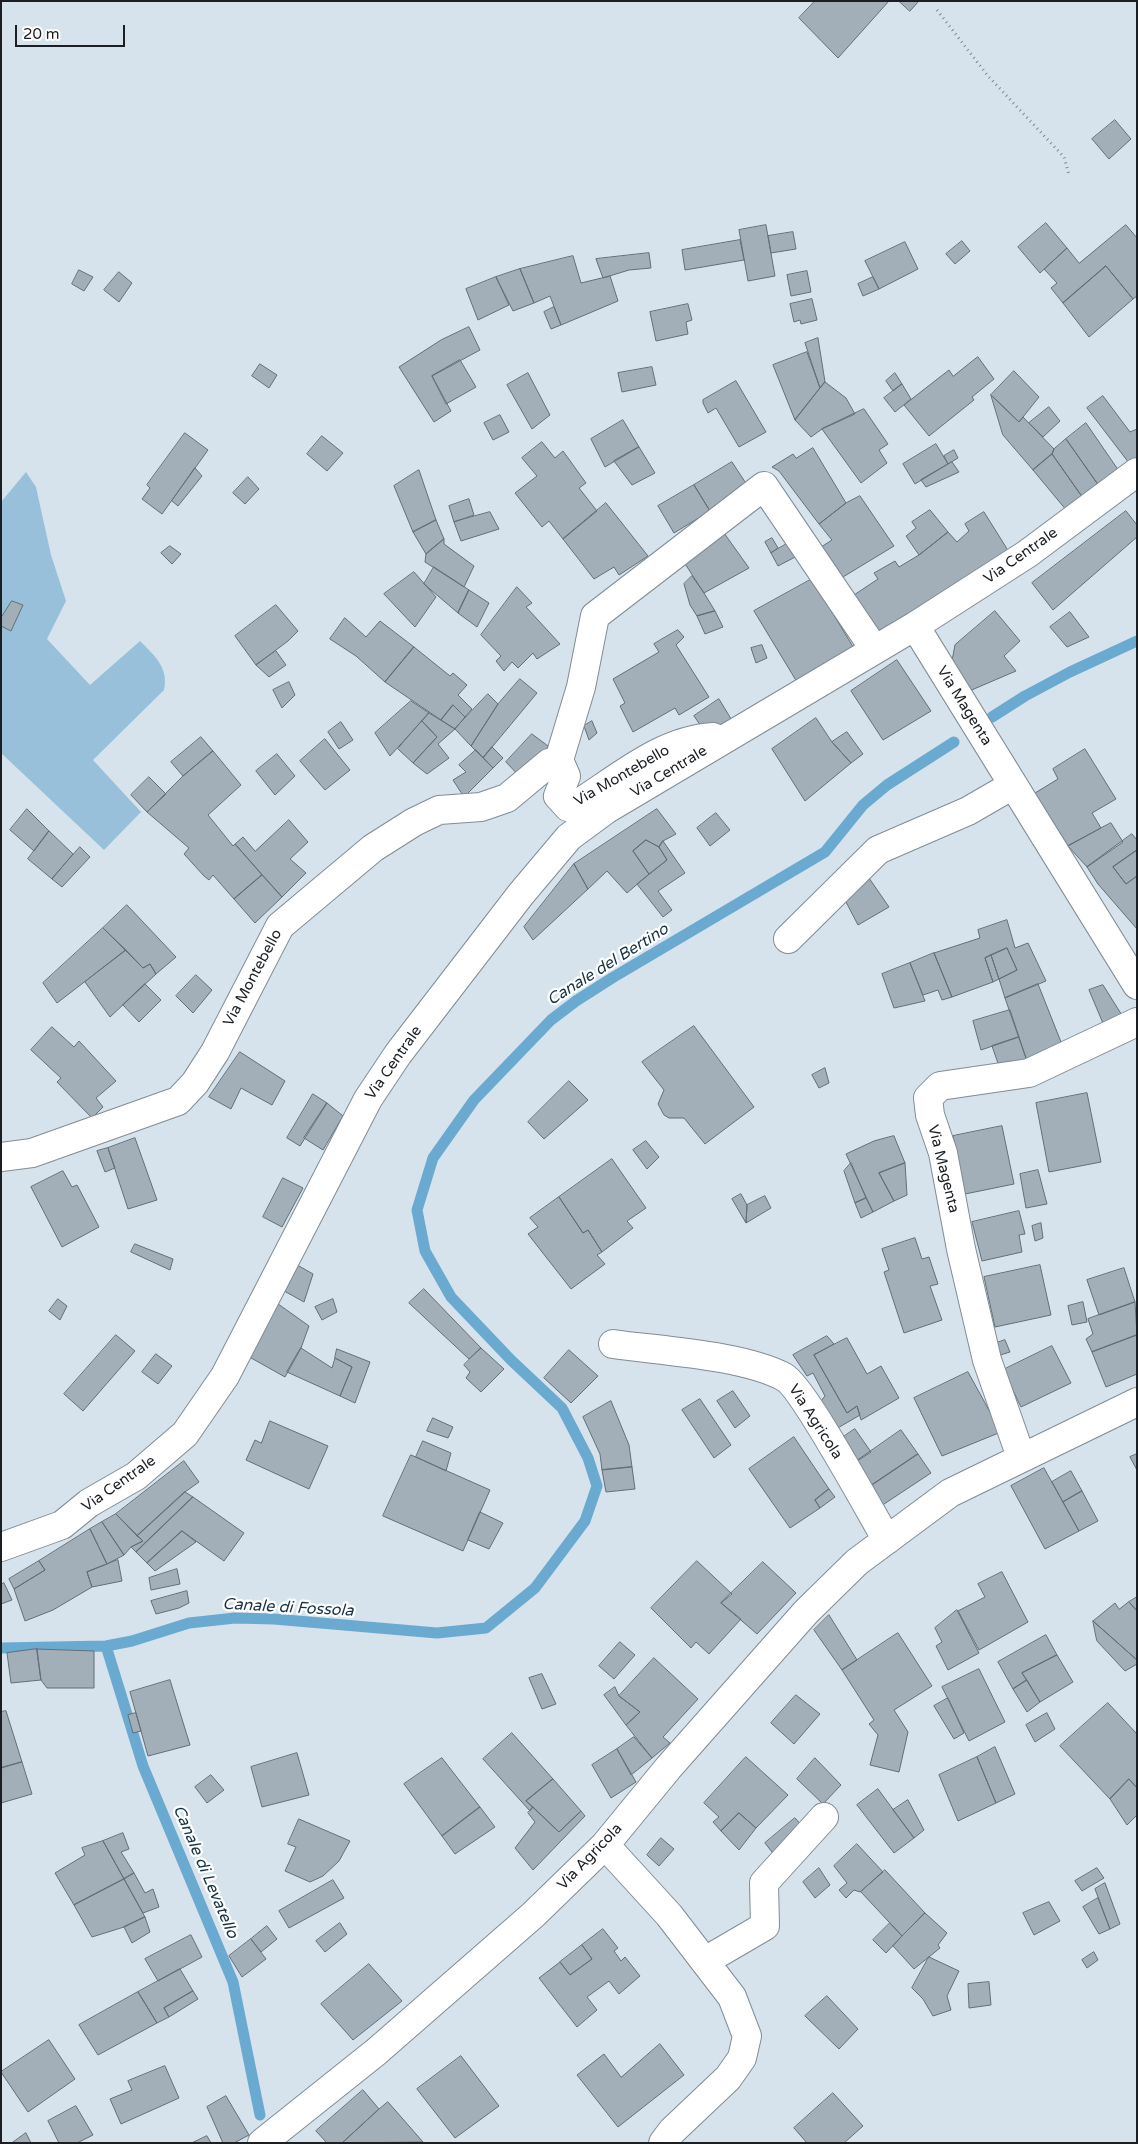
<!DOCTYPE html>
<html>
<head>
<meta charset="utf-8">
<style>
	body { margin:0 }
	#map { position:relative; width:1138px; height:2144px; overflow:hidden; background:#d6e3ec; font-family:"Varela Round",sans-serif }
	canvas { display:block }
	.frame { position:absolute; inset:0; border:2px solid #1b1f23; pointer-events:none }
	.scale { position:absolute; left:15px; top:25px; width:110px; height:22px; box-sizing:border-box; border:2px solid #1b1f23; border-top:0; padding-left:6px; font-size:15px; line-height:18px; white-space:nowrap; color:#1b1f23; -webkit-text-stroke:4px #fff; paint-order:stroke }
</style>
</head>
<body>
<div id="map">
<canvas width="1138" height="2144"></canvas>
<div class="frame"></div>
<div class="scale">20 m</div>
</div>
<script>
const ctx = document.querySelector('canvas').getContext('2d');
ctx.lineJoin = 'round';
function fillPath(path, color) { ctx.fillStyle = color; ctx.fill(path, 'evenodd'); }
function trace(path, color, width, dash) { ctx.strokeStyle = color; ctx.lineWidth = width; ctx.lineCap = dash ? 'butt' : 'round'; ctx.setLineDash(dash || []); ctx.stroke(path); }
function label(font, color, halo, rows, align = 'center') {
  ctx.font = font + ' "Varela Round",sans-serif'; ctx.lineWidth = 4.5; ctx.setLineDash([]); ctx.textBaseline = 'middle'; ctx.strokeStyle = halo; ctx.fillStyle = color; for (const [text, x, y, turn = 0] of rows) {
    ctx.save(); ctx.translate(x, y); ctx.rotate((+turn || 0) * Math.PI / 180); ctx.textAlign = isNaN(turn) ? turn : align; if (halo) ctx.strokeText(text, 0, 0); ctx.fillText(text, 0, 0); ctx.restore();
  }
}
fillPath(new Path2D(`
	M26,472L36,487L51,555L66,601L47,639L90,685L140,641C155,656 169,668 164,690L93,760L141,812L104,850L1,753V502Z`), '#98c0da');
trace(new Path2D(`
	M992,717L1025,696L1070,672L1137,641
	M106,1646L143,1766L233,1982L260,2115
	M1,1648L106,1646L132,1641L189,1623L235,1618L274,1619L437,1633L486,1628L535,1588L585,1521L597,1486L588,1458L562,1408L511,1360L451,1297L425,1251L417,1210L433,1158L474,1100L551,1020L576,1001L612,978L825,852L863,805L887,785L954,742`), '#6aaad1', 11);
const building = new Path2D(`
	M815,1H889L838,58L799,18Z
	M899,1H919L910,11Z
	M1115,120L1131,139L1109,159L1092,139Z
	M1046,223L1067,248L1040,273L1018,247Z
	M766,225L775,276L748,281L739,230Z
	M1126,225L1137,238V296L1133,299L1106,266L1063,303L1051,288L1057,283L1044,269L1067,248L1079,263Z
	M793,232L796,249L771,253L768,236Z
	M740,240L744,260L685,270L682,250Z
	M962,241L970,251L955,264L946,254Z
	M905,242L918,269L879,289L865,261Z
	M649,253L651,268L629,270L603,278L596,259Z
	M573,256L581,283L610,276L618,301L561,325L550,296L534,303L520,269Z
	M1106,266L1133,299L1089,337L1063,303Z
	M520,269L534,303L513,311L496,277Z
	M79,270L93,277L84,291L72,284Z
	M807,271L811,292L791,296L787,275Z
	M119,272L132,283L119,302L104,290Z
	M496,277L509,305L478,320L466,289Z
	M873,277L879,289L863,296L858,284Z
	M812,299L817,320L801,324L800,320L794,322L790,304Z
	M688,304L692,320L686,322L688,334L656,341L650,312Z
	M554,307L561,325L551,329L544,312Z
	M469,327L480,350L432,376L451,411L434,422L399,367L441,340Z
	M818,338L825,382L820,388L805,343Z
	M807,352L820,388L795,420L773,365Z
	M978,357L994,379L972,397L974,400L929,436L904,405L949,370L953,376Z
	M460,360L476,387L446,404L432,376Z
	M260,364L277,375L269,388L252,376Z
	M652,367L656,385L622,392L618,373Z
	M1014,371L1039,397L1019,422L991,395Z
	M528,373L550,415L532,429L507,385Z
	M895,373L902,384L893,391L886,381Z
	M736,381L766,432L739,447L716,408L708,413L703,403V400Z
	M825,382L846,398L855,414L822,429L811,437L795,420Z
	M902,384L911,399L895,412L884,398Z
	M991,395L1019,422L1023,417L1054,449L1052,454L1033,470L1003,435Z
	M1103,396L1130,432L1137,429V457L1129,463L1087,408Z
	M1049,407L1060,421L1043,437L1029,423Z
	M864,409L888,444L879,450L887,463L861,483L822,429Z
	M500,415L509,432L493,440L484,423Z
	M623,420L639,447L605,467L591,439Z
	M1086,423L1119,471L1099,486L1066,439Z
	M185,433L208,450L162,514L142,499L150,488L147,485Z
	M322,436L343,453L327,471L307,454Z
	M1066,439L1099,486L1083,498L1052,454L1054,449Z
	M542,442L555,458L563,451L586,483L579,488L597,511L563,539L549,521L542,527L515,493L537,476L522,458Z
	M936,444L948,464L915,484L903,464Z
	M639,447L655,473L632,485L614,461Z
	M813,448L846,503L819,524L779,471L772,467L793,454L796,458Z
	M954,450L958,458L948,464L944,456Z
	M1052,454L1083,498L1067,511L1033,470Z
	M732,462L749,488L710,511L694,485Z
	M952,462L959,472L926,487L921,480Z
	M195,468L202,476L178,506L172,501Z
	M419,470L436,520L413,532L394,486Z
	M248,477L259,489L245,504L233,493Z
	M694,485L710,511L674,533L658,506Z
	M860,496L894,546L838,580L818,549L832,540L819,524L846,503Z
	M469,499L474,515L454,522L449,506Z
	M606,503L648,556L619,575L614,567L594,579L563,539Z
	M930,510L948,532L919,555L906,536L916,528L912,522Z
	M1126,511L1137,525V537L1053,610L1032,583Z
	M490,512L499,529L461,541L454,522Z
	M984,512L1009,552L879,635L854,595L878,579L874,573L895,561L899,567L919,555L948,532L957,542L969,531L965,524Z
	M436,520L444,539L426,554L413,532Z
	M719,526L749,568L704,593L678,553Z
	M772,538L778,548L771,553L765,542Z
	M444,539V544L474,566L464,587L425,562L426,554Z
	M790,542L797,556L778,566L771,553Z
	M170,546L181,554L172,564L161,553Z
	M434,567L469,590L458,613L424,584Z
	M414,572L436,597L415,627L384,594Z
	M692,576L704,593L715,611L697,616L690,605L684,584Z
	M812,579L855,650L800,687L754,611Z
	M517,587L532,603L526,607L560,644L537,659L533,653L518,668L512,662L504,671L496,661L501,656L481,635Z
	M469,590L489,603L477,627L458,613Z
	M12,601L23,605L11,631L1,626V618Z
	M276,605L298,631L288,641L256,665L235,636Z
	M715,611L723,627L705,634L697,616Z
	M995,611L1020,641L1004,656L1016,671L967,692L951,666L955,645Z
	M1070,612L1089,637L1067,647L1050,627Z
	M345,618L366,637L380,621L414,647L385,682L356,656L330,639Z
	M678,630L684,637L676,645L709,697L679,715L675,708L633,732L620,706L625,703L613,679L659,652L654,644Z
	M762,645L767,658L756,663L751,648Z
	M414,647L450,676L453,673L467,685L458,695L472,709L465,717L453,705L441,720L385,682Z
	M276,651L286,665L269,677L256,665Z
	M897,660L931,711L883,740L851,691Z
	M520,679L537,693L483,758L471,746L498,704Z
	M289,682L295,695L282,708L273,690Z
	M488,694L498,704L471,746L455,729Z
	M719,699L736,727L703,729L694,716Z
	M411,701L429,713L390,756L375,733Z
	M453,705L465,717L455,729L441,720Z
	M429,713L455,729L438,744L449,758L427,774L413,763L437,737L422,721Z
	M816,718L832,742L851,763L805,801L772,749Z
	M422,721L437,737L413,763L398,749Z
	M592,721L597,733L589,740L584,726Z
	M341,722L353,740L339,749L328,732Z
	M847,732L863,754L851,763L832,742Z
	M532,734L548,746L538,766L521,778L506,762Z
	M201,737L213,751L183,776L171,762Z
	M325,739L350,770L325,790L300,761Z
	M492,747L503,758L493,768L483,758Z
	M1085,749L1116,799L1092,813L1101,828L1068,846L1035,793L1058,779L1053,769Z
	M476,750L493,768L464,797L453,780L466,772L459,765Z
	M213,751L241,785L208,815L233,846L235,844L262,875L234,899L213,875L209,880L204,876L184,854L189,848L147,812L183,776Z
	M277,754L295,776L275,795L256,771Z
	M149,777L166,794L147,812L131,795Z
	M27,809L49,831L34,851L10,830Z
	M657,809L676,834L663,841L659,847L646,840L633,851L649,874L627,893L607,871L588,889L574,864Z
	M716,813L730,830L710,846L697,828Z
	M289,820L308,842L290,859L306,873L282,897L235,844L243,837L255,851Z
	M1111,823L1123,842L1087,867L1068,846Z
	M49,831L73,854L52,879L28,859Z
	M1132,834L1137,840V850L1113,867L1126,884L1137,876V929L1098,884L1087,867Z
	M646,840L659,847L667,860L649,874L633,851Z
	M663,841L685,873L658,891L672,910L663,917L637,884L667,860L659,847Z
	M80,847L90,857L62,887L52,879Z
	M1137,850V876L1126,884L1113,867Z
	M574,864L588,889L533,940L524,927Z
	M262,875L282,897L255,923L234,899Z
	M869,878L889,907L858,925L846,902Z
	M127,905L176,957L156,974L150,964L143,968L103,928Z
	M1007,920L1015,948L1028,943L1046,981L1005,998L999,979L1017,970L1007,948L985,958L993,982L952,997L934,953L980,938L978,930Z
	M103,928L126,950L57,1003L43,983Z
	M1007,948L1017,970L999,979L991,955Z
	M126,950L143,968L150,964L156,974L110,1017L85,982Z
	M934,953L952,997L942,1000L938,990L923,995L910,963Z
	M991,955L999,979L993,982L985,958Z
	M910,963L925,1001L894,1008L882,974Z
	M196,975L212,990L193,1013L176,996Z
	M145,984L161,1000L139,1022L123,1005Z
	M1038,984L1065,1052L1029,1067L1005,998Z
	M1103,985L1125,1020L1105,1028L1089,990Z
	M1010,1010L1019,1037L981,1050L973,1021Z
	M694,1026L754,1107L705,1144L684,1118H669L664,1115L658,1104L664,1090L642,1062Z
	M52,1027L74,1047L79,1041L116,1081L96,1098L103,1107L92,1118L57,1082L61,1078L31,1050Z
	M1019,1037L1029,1067L1000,1069L992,1046Z
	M240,1052L285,1081L272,1105L241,1088L231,1109L209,1097Z
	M825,1068L829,1083L819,1088L812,1075Z
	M569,1081L588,1100L544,1139L528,1122Z
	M1087,1093L1101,1162L1049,1172L1036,1103Z
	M313,1094L327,1103L300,1146L287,1138Z
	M327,1103L343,1116L323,1150L304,1138Z
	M1002,1126L1014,1184L965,1194L953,1136Z
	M894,1136L905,1163L879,1173L894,1201L873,1212L846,1154L874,1141Z
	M135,1138L157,1200L128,1209L108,1148Z
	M646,1141L659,1157L647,1169L633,1150Z
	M108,1148L115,1168L105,1172L97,1151Z
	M612,1159L646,1208L627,1221L633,1228L602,1252L588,1230L583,1233L559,1197Z
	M851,1163L866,1198L855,1203L844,1171Z
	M905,1163L907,1195L894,1201L879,1173Z
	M1038,1170L1047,1204L1026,1208L1020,1174Z
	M63,1171L72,1187L77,1185L99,1227L62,1247L31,1187Z
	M283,1178L303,1188L282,1227L263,1217Z
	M741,1194L747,1205L746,1223L732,1199Z
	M765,1196L771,1208L746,1223L747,1205Z
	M559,1197L583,1233L588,1230L602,1252L597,1255L605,1264L571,1289L528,1234L538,1227L530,1218Z
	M866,1198L873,1212L861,1218L855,1203Z
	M1019,1211L1025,1234L1019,1235L1022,1252L982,1261L972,1222Z
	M1041,1223L1043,1238L1035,1241L1032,1226Z
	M915,1238L922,1259L929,1257L938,1284L930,1286L942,1320L904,1333L884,1272L889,1270L882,1249Z
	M135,1244L173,1259L170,1270L131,1252Z
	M292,1262L313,1274L304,1302L277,1287Z
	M1040,1265L1051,1315L995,1327L984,1277Z
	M1124,1268L1135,1302L1099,1315L1087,1280Z
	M424,1289L481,1348L469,1359L409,1303Z
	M58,1299L67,1306L60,1320L49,1311Z
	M333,1299L337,1312L322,1320L315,1307Z
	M274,1301L309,1326L301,1348L285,1377L244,1354Z
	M1083,1302L1087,1322L1072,1325L1068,1306Z
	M1135,1302L1137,1335L1092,1352L1086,1339L1093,1334L1088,1319Z
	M116,1335L135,1351L83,1411L64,1394Z
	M1137,1335V1374L1106,1387L1092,1352Z
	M827,1336L834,1344L814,1355L847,1413L857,1406L860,1415L836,1429L820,1402L825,1396L813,1373L807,1376L793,1355Z
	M847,1338L867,1374L881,1366L899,1398L861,1420L857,1406L847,1413L814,1355Z
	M1005,1340L1010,1352L997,1356L994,1344Z
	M1052,1346L1071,1383L1021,1407L1003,1370Z
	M301,1348L332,1368L335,1358L352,1367L340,1396L287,1372Z
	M481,1348L504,1369L481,1392L466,1378L470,1372L464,1365Z
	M337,1349L370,1362L355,1403L340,1396L352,1367L335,1358Z
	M569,1350L598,1376L571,1403L544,1378Z
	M156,1354L172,1366L158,1384L142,1372Z
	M968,1372L1001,1432L942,1456L914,1398Z
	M733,1391L750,1416L735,1428L717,1401Z
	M700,1399L731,1445L714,1458L682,1410Z
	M611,1401L629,1445L632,1467L602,1470L600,1454L583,1417Z
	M433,1418L453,1427L448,1438L427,1431Z
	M270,1421L328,1446L309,1489L246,1460L255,1440L261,1443Z
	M855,1429L871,1452L851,1465L836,1442Z
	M901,1430L918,1454L866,1489L851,1465Z
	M794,1437L829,1489L815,1500L820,1508L790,1528L749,1469Z
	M423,1441L451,1453L446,1471L416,1457Z
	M918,1454L931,1473L878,1508L866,1489Z
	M1137,1454V1470L1130,1457Z
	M411,1455L490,1490L463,1551L383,1516Z
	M184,1461L199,1482L185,1492L137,1536L116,1514Z
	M632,1467L635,1489L606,1492L602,1470Z
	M1044,1468L1079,1531L1045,1549L1011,1486Z
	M1071,1471L1082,1491L1063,1502L1052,1482Z
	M829,1489L835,1497L820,1508L815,1500Z
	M1082,1491L1098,1521L1079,1531L1063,1502Z
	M185,1492L193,1497L136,1552L131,1547L143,1541L137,1536Z
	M193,1497L244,1533L224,1561L182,1531L147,1563L136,1552Z
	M480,1512L503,1523L489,1549L468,1540Z
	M116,1514L143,1541L131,1547L124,1555L102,1522Z
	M102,1522L124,1555L107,1564L90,1529Z
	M90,1529L107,1564L87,1572L92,1587L53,1610L25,1621L14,1589L45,1570L39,1561Z
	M182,1531L196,1542L155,1571L147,1563Z
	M118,1560L122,1581L92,1587L87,1572Z
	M39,1561L45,1570L14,1589L9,1579Z
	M697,1561L732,1594L721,1603L741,1619L709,1654L696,1642L691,1648L651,1608Z
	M763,1562L796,1593L757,1634L721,1603Z
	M177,1569L180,1584L151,1590L149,1578Z
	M1002,1572L1028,1622L979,1650L958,1611L985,1597L978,1584Z
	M4,1583L12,1600L1,1604V1585Z
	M187,1591L189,1603L179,1608L156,1614L151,1601Z
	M1137,1597V1611L1129,1602Z
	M1129,1602L1137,1611V1660L1093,1621L1115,1603L1119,1609Z
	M957,1610L979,1653L948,1670L936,1646L942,1642L935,1628Z
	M829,1615L857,1660L842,1670L814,1630Z
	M1093,1621L1137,1660V1664L1125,1671L1097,1641Z
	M898,1633L932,1686L894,1710L908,1732L899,1772L870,1765L878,1735L869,1724L874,1720L842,1670Z
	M1046,1635L1057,1655L1022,1673L1027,1680L1013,1689L998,1662Z
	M620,1642L635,1655L614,1679L599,1666Z
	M37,1649L41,1680L11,1683L7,1653Z
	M37,1649L94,1651V1688H47L41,1680Z
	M1057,1655L1073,1682L1040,1702L1022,1673Z
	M654,1658L698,1699L663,1737L670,1743L652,1758L626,1725L640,1712L619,1696Z
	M979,1669L1005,1722L969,1741L942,1687Z
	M542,1674L556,1704L542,1709L529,1678Z
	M170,1680L190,1745L148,1756L130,1692Z
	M1027,1680L1040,1702L1027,1712L1013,1689Z
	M615,1687L619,1696L640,1712L626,1725L604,1695Z
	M796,1695L820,1714L794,1744L771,1723Z
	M948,1698L964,1733L954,1739L934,1706Z
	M1108,1703L1137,1734V1788L1129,1779L1110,1799L1060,1746Z
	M6,1711L22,1762L1,1768V1712Z
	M136,1713L141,1731L133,1733L128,1715Z
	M1047,1713L1055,1729L1035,1742L1026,1725Z
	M512,1733L553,1779L526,1801L533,1807L530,1811L483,1759Z
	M634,1737L652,1758L631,1775L617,1749Z
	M995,1747L1015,1794L996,1803L977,1757Z
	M617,1749L636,1782L611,1798L592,1765Z
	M297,1753L309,1795L262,1807L251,1767Z
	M746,1757L788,1795L756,1828L739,1813L721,1831L713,1822L719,1817L704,1803Z
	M977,1757L996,1803L958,1821L939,1775Z
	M442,1758L480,1807L442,1836L404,1784Z
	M815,1758L841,1785L823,1804L797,1779Z
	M22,1762L32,1794L1,1803V1768Z
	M211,1775L224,1790L207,1803L195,1787Z
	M553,1779L581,1811L559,1832L526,1801Z
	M1129,1779L1137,1788V1815L1127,1825L1110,1799Z
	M878,1789L914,1838L894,1853L857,1805Z
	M908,1800L924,1830L914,1838L893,1810Z
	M480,1807L495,1827L455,1854L442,1836Z
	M533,1807L559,1832L581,1811L585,1816L533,1870L515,1848L535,1822L528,1813Z
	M739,1813L756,1828L739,1850L721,1831Z
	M795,1818L805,1829L775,1856L765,1843Z
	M299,1819L350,1841L339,1861L323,1876L310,1882L285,1871L296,1847L288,1844Z
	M123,1833L129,1849L121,1852L134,1873L124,1879L103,1841Z
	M661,1838L674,1849L659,1866L647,1855Z
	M103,1841L124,1879L74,1905L55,1873L85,1855L82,1848Z
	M857,1844L883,1872L860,1892L854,1890L846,1898L839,1890L847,1883L834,1866Z
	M819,1868L830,1885L815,1898L803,1882Z
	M1097,1868L1104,1878L1082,1891L1075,1881Z
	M885,1870L925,1913L902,1936L861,1892Z
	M134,1873L145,1893L153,1889L159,1907L143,1913L124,1879Z
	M124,1879L145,1917L124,1927L92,1937L74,1905Z
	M333,1880L344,1898L289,1928L279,1911Z
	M1105,1883L1120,1924L1110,1929L1095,1889Z
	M1098,1898L1110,1929L1099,1934L1083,1907Z
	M1049,1902L1060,1921L1034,1935L1023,1913Z
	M925,1913L947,1933L938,1945L940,1948L914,1969L893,1946Z
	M145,1917L150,1932L132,1943L124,1927Z
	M340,1923L347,1934L325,1952L316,1941Z
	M890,1923L902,1936L886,1953L873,1940Z
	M267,1926L277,1939L261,1952L251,1939Z
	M603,1929L618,1948L614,1951L621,1961L625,1957L640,1976L619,1994L609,1981L587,1997L597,2010L577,2027L539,1978L560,1962L570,1975L592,1959L582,1945Z
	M191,1935L202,1957L158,1981L145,1959Z
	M251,1939L266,1959L242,1977L229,1956Z
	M582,1945L592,1959L570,1975L560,1962Z
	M1094,1952L1098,1960L1087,1968L1082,1960Z
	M929,1957L959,1971L947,1996L951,2010L933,2016L923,1999L912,1988Z
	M369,1964L402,2001L353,2040L321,2004Z
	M180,1969L193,1991L164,2008L169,2017L157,2023L138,1992Z
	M989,1982L991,2005L969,2008L968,1984Z
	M193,1991L198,1999L169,2017L164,2008Z
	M138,1992L157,2023L98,2055L79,2025Z
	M827,1996L858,2029L839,2049L805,2016Z
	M49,2040L75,2079L28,2112L1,2072Z
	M660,2044L684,2075L618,2127L577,2075L604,2054L621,2077Z
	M461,2056L499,2106L455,2138L417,2089Z
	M165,2066L179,2098L121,2124L110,2099L132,2090L128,2081Z
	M363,2090L379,2109L342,2143H327L316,2131Z
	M833,2093L863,2126L844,2143H807L794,2128Z
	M226,2096L249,2135L234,2143H223L207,2107Z
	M388,2102L423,2142L342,2143L379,2109Z
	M76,2106L93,2135L77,2143H59L48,2121Z
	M26,2133L31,2143H12Z
	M207,2136L211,2143H192Z`);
fillPath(building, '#a2afb8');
trace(building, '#636f77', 1);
const minor = new Path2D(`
	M915,626L1137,985
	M559,760L581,687L595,616L764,486L875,650
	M788,939L878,850L968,811L1013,785
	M1,1157L32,1153L178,1101L195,1083L215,1052L280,926L373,848L414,822L439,810L481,807L507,798L549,763L559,760L566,776L558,796L568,807L579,803C620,777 662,740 713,737
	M613,1344C662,1351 742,1355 784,1377C803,1387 871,1513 887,1540
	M1021,1457L987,1360L961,1249L943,1153L930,1115L928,1098L940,1086L1029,1073L1137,1022
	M1,1547L62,1525L89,1503L136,1476L185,1434L225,1376L368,1099L398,1054L521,894L569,837L607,809L915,626L1027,554L1137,472
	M605,1845L669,1915L732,1997L747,2036L742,2058L728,2078L672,2131L663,2143
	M705,1961L765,1926L764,1883L824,1817
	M262,2143L376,2052L533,1915L605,1845L669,1767L806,1612L857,1562L950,1493L1137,1402`);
trace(minor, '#818d95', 30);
trace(new Path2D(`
	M937,10L988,76L1064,157L1069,175`), '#818990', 3, [1, 4]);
trace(minor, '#fff', 28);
label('15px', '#1b1f23', '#fff', [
	["Via Centrale",1021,556,-35],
	["Via Magenta",964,706,58],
	["Via Centrale",669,772,-31],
	["Via Montebello",622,776,-30],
	["Via Montebello",253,978,-62],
	["Via Centrale",394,1063,-55],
	["Via Magenta",943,1169,76],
	["Via Agricola",815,1422,57],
	["Via Centrale",119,1484,-35],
	["Via Agricola",590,1857,-46]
]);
label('italic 16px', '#153244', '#fff', [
	["Canale del Bertino",608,965,-32],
	["Canale di Fossola",288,1608,3],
	["Canale di Levatello",205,1872,67]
]);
</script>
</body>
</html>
